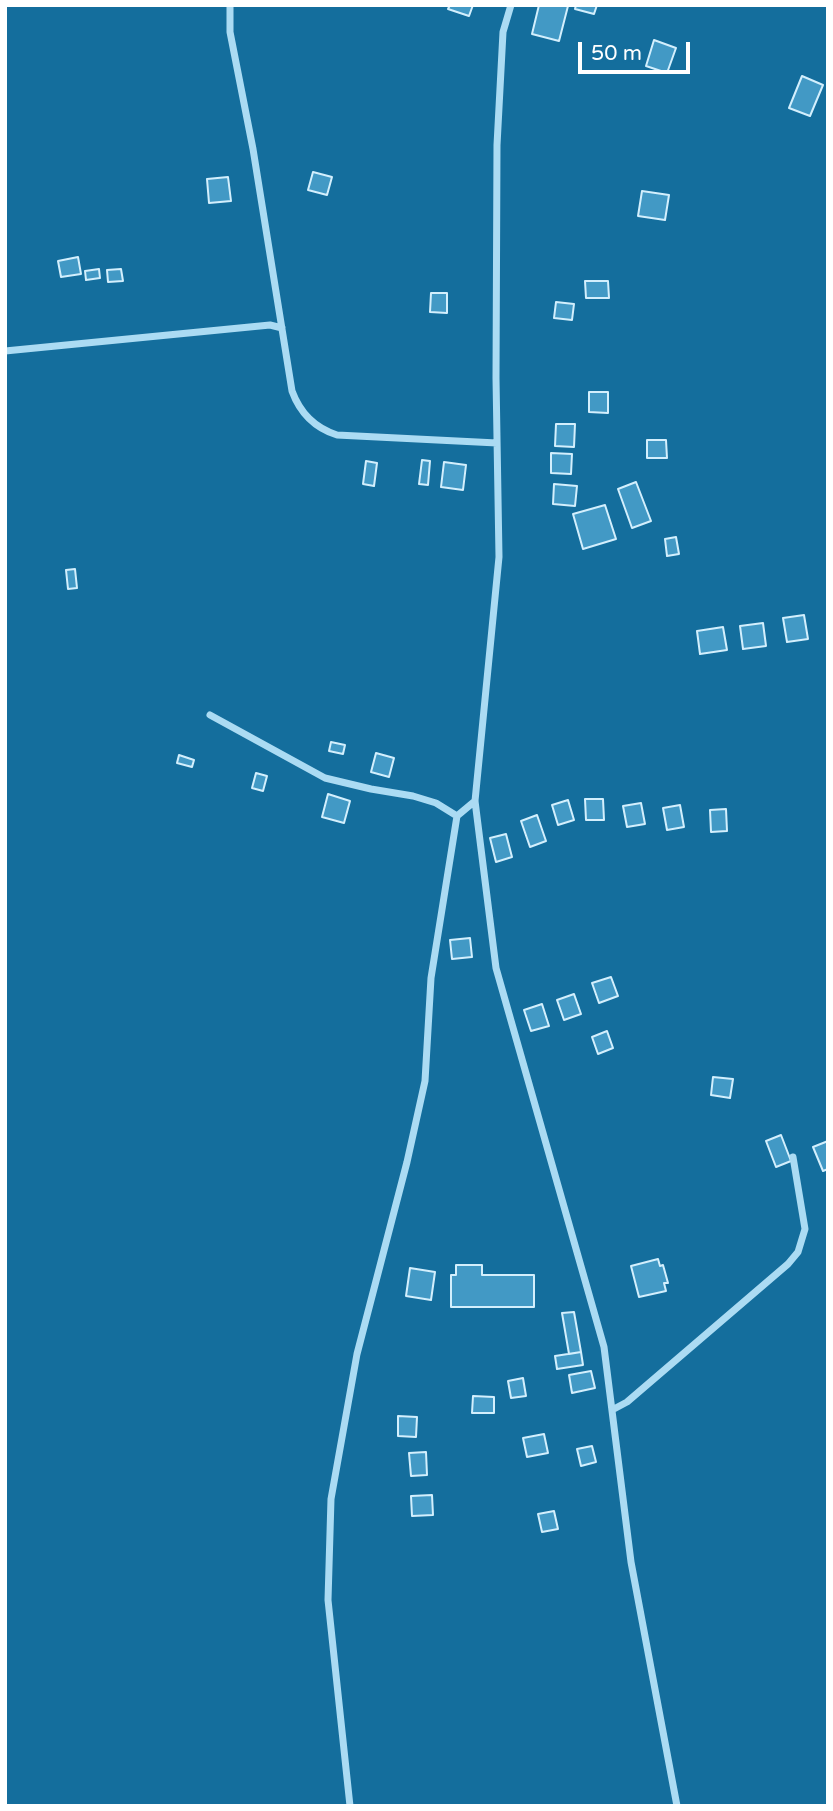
<!DOCTYPE html>
<html>
<head>
<meta charset="utf-8">
<style>
	body { margin:0 }
	#map { position:relative; width:833px; height:1811px; overflow:hidden; background:#146e9d; font-family:"Varela Round",sans-serif }
	canvas { display:block }
	.frame { position:absolute; inset:0; border:7px solid #fff; pointer-events:none }
	.scale { position:absolute; left:578px; top:42px; width:112px; height:32px; box-sizing:border-box; border:4px solid #fff; border-top:0; padding-left:9px; font-size:21px; line-height:24px; white-space:nowrap; color:#fff; -webkit-text-stroke:5px #146e9d; paint-order:stroke }
</style>
</head>
<body>
<div id="map">
<canvas width="833" height="1811"></canvas>
<div class="frame"></div>
<div class="scale">50 m</div>
</div>
<script>
const ctx = document.querySelector('canvas').getContext('2d');
ctx.lineJoin = 'round';
function fillPath(path, color) { ctx.fillStyle = color; ctx.fill(path, 'evenodd'); }
function trace(path, color, width, dash) { ctx.strokeStyle = color; ctx.lineWidth = width; ctx.lineCap = dash ? 'butt' : 'round'; ctx.setLineDash(dash || []); ctx.stroke(path); }
const building = new Path2D(`
	M450,5H473L469,16L448,9Z
	M539,5L568,6L559,41L532,34Z
	M576,5H597L594,14L575,9Z
	M654,40L676,48L667,73L646,66Z
	M802,76L823,85L810,116L789,108Z
	M313,172L332,177L327,195L308,190Z
	M228,177L231,201L209,203L207,179Z
	M642,191L669,195L665,220L638,216Z
	M78,257L81,274L61,277L58,261Z
	M99,269L100,278L86,280L85,271Z
	M121,269L123,281L108,282L107,270Z
	M585,281H608L609,298H586Z
	M431,293H447V313L430,312Z
	M556,302L574,304L572,320L554,318Z
	M589,392H608V413L589,412Z
	M556,424H575L574,447L555,446Z
	M647,440H666L667,458H647Z
	M551,453L572,454L571,474L551,473Z
	M422,460L430,461L428,485L419,484Z
	M366,461L377,463L374,486L363,484Z
	M444,462L466,465L463,490L441,487Z
	M636,482L651,521L632,528L618,489Z
	M554,484L577,486L575,506L553,504Z
	M605,505L616,539L583,549L573,514Z
	M676,537L679,554L667,556L665,539Z
	M75,569L77,588L68,589L66,570Z
	M804,615L808,639L787,642L783,618Z
	M763,623L766,646L743,649L740,626Z
	M723,627L727,650L700,654L697,631Z
	M331,742L345,745L343,754L329,751Z
	M376,753L394,758L389,777L371,772Z
	M179,755L194,760L192,767L177,763Z
	M256,773L267,776L263,791L252,788Z
	M328,794L350,801L344,823L322,817Z
	M585,799H603L604,820H586Z
	M568,800L574,820L558,825L552,805Z
	M641,803L645,824L627,827L623,806Z
	M680,805L684,827L667,830L663,808Z
	M726,809L727,831L711,832L710,810Z
	M537,815L546,841L530,847L521,821Z
	M506,834L512,857L496,862L490,838Z
	M470,938L472,957L452,959L450,940Z
	M611,977L618,996L599,1003L592,983Z
	M574,994L581,1014L564,1020L557,1000Z
	M542,1004L549,1026L531,1031L524,1010Z
	M607,1031L613,1048L598,1054L592,1037Z
	M713,1077L733,1079L730,1098L711,1095Z
	M781,1135L791,1161L776,1167L766,1141Z
	M828,1141V1169L823,1171L813,1147Z
	M658,1259L660,1266L663,1265L668,1283H664L666,1291L639,1297L631,1266Z
	M456,1265H482V1275H534V1307H451V1275H456Z
	M410,1268L435,1272L431,1300L406,1296Z
	M574,1312L581,1352L569,1354L562,1313Z
	M581,1352L583,1365L557,1369L555,1356Z
	M591,1371L595,1388L572,1393L569,1375Z
	M523,1378L526,1396L511,1398L508,1381Z
	M473,1396L494,1397V1413H472Z
	M398,1416L417,1417L416,1437L398,1436Z
	M544,1434L548,1453L527,1457L523,1438Z
	M592,1446L596,1462L581,1466L577,1449Z
	M426,1452L427,1475L411,1476L409,1453Z
	M432,1495L433,1515L412,1516L411,1496Z
	M554,1511L558,1529L542,1532L538,1514Z`);
fillPath(building, '#4299c5');
trace(building, '#d3effd', 2);
trace(new Path2D(`
	M230,5V32L253,149L292,391C300,413 315,428 337,435L497,443
	M511,5L503,32L497,145L496,378L499,557L475,801L496,968L604,1347L631,1562L677,1806
	M5,351L270,325L282,328
	M210,715L325,778L371,789L413,796L436,803L457,816
	M612,1410L627,1402L788,1264L798,1252L805,1229L793,1157
	M350,1806L328,1600L331,1499L357,1354L407,1162L425,1081L431,978L457,816L475,801`), '#abdbf3', 7);
</script>
</body>
</html>
